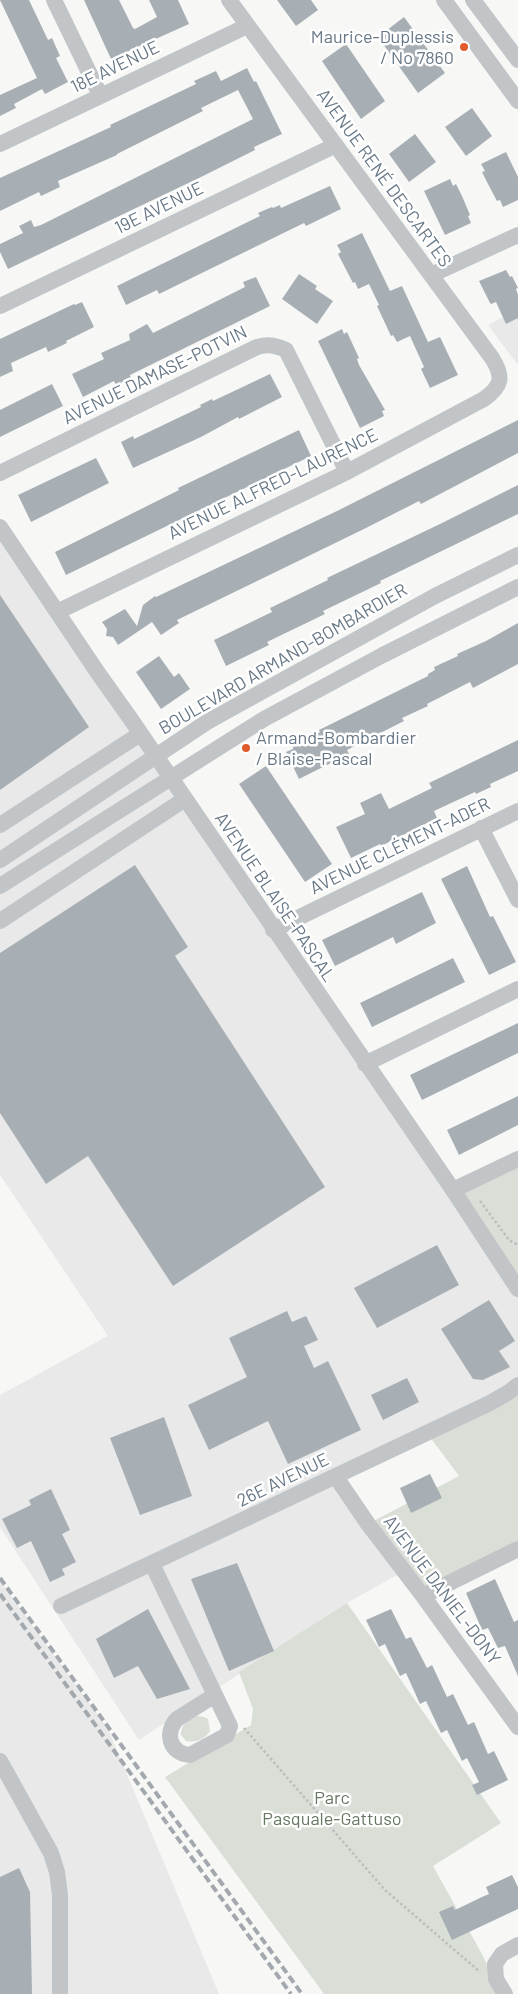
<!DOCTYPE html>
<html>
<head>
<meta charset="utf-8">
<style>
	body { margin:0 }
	canvas { display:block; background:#f7f8f5 }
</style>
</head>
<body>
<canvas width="518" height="1994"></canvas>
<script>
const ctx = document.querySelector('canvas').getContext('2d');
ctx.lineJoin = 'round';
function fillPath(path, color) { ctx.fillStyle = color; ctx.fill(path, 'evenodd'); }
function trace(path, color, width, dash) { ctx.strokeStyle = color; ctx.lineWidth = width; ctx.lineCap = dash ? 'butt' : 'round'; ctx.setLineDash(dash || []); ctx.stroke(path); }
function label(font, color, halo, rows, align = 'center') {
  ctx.font = font + ' Barlow,sans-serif'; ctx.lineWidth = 5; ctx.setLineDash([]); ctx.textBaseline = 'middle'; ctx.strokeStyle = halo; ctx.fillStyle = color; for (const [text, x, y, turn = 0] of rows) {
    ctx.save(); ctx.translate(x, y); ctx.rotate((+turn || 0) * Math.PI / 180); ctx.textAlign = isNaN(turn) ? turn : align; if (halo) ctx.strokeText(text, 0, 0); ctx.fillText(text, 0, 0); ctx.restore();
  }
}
fillPath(new Path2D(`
	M518,309V363L517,364L488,325Z
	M0,527L518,1289V1379L336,1477L404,1571L347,1603L139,1740L0,1527V1395L108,1336L0,1175Z
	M0,1581L108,1729L219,1994H0Z`), '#e8e9e8');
fillPath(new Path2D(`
	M518,1159V1289L453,1190Z
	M518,1385V1549L423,1596L368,1524L459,1476L427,1433Z
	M347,1603L501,1823L433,1866L482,1954L494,1980L504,1994H324L165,1777L251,1725L253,1709L239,1672Z
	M197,1716L204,1717L208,1719L210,1731C205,1739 196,1743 186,1741L181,1735C181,1723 188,1721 197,1716Z`), '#d9ded6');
fillPath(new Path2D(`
	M0,0H29L48,40L52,38L60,56L56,58L68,82L45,94L42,89L14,104L16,108L0,116V95L37,78Z
	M84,0H119L133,28L135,29L157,17L149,0H178L189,24L111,59Z
	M277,0H311L318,10L296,26Z
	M404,17L445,73L418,93L378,37Z
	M346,44L385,101L361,119L322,61Z
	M247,68L254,82L256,81L282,134L254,147L255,150L199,178L8,269L0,252V244L23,233L19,226L31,220L34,227L41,225L253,119L238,90L201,108L203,111L117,154V155L58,181L60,187L41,196L39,192L0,211V178L111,127L110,125L196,84L194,81L216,71L221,81Z
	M472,108L492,136L466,156L445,127Z
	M415,134L436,162L409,182L389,154Z
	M506,152L518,177V200L503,207L500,200L497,201L488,184L482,172L485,171L481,164Z
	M450,179L453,186L456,184L462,196L470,215L468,216L471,223L445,235L424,191Z
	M330,186L341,209L306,226L304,223L159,294L157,290L126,305L117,286L260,216L258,213L272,207L273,208L280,205L281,208Z
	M362,233L390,291L402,286L428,342L440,337L458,375L430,388L421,369L424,367L410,336L397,342L393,335L391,336L377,306L379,305L369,284L358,289L355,282L353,283L338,254L341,252L337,245Z
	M506,270L510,277L512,276L518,288L516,289L518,295V318L506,324L496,302L491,304L490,303L479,281Z
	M299,274L317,286L315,289L333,301L317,324L282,299Z
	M256,277L270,306L130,375L131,378L116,385L114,381L83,397L72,374L104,359L101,353L130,340L129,334L147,324L153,333L245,287L243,282Z
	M82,302L94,327L66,341L67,343L48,352L46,347L11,363L13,371L0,377V339L74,304L75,305Z
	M342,329L344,334L347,332L359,358L357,359L359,365L385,410L382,411L384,416L360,428L318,341Z
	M270,374L282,397L239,419L238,417L201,437L133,468L121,442L133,436L134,439L201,407L200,405L212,399L213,401Z
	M52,384L63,406L0,437V410Z
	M518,420V453L421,504L419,501L364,529L177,620L179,623L161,635L152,622L118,645L113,637L106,636L107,629L102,622L125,609L137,626L143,605L155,596L156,597L337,511Z
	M299,430L311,456L66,575L55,552L179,490L178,488Z
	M96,458L109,483L31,522L18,495Z
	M518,485V514L380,581L381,583L323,611L325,614L267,642L269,645L226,666L214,640L272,612L270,608L328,580L327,578L440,524Z
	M0,595L89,727L0,790Z
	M518,623V664L473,688L470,682L427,704L428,706L402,718L404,721L347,750L349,754L299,779L286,752L293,749V747L313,737L320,732L319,730L428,676V674L435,670L434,667L458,656L457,654L486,641Z
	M159,656L174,677L179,673L190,689L161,709L136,672Z
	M518,740V771L490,784L491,787L476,794L475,792L434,811L437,818L381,846L380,844L351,858L336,827L365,814L360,803L381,793L389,809L432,788L429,783Z
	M266,766L332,864L305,882L239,784Z
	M135,865L188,947L175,956L325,1187L173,1286L88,1156L46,1184L0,1113V953Z
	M467,866L490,917L493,916L516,962L489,975L441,879Z
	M422,892L436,923L396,944L393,937L335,966L322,940Z
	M453,958L465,982L372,1027L360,1003Z
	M518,1023V1053L422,1100L410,1075Z
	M518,1096V1125L459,1155L447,1130Z
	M437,1245L459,1285L377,1328L354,1288Z
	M489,1300L515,1341L499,1351L510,1367L483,1380L473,1379L441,1329Z
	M287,1311L292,1322L306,1316L318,1340L304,1346L314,1368L328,1361L361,1430L288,1464L268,1421L209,1450L188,1405L247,1377L229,1338Z
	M407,1378L419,1402L383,1420L371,1395Z
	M164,1417L192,1496L140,1515L110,1438Z
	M430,1474L442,1498L411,1513L400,1488Z
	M51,1489L70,1530L62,1534L76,1562L62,1569L65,1575L50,1582L31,1541L17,1548L2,1519L31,1505L29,1500Z
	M237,1563L274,1651L229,1671L191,1579Z
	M495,1579L514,1622L518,1620V1676L505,1646L498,1648L488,1628L482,1630L466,1593Z
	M148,1609L190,1689L157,1699L138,1666L114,1678L96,1639Z
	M391,1609L406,1639L411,1637L427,1668L432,1665L447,1697L453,1694L468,1725L474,1722L488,1754L494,1751L508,1780L477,1795L472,1785L479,1782L467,1758L462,1761L447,1730L441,1733L426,1701L420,1704L406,1673L400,1676L385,1644L379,1647L366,1620Z
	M19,1868L30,1892L32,1994H0V1877Z
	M512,1875L518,1887V1909L452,1940L439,1912L453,1906L455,1910L482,1897L489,1894L486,1887Z`), '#a7afb5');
trace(new Path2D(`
	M480,1201L509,1240L518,1245
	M244,1728L385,1890L480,1972`), '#bbbec0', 2.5, [2.5, 2.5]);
trace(new Path2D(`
	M54,0L100,95
	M444,0L518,101
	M473,0L518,60
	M0,144L247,26
	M431,275L518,235
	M0,306L336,145
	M0,473L257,347C268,344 275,345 286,350L347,472
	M0,527L98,673L130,718L453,1190L518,1289
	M57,612L347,472L484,399C502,386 504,377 492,358L229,0
	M0,825L140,734
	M481,828L518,900
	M0,860L207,722L435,596L518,555
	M0,886L264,719L381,656L518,587
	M0,921L185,799
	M273,930L518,811
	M365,1064L518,989
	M453,1190L518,1159
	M336,1477L368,1524L423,1596L518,1727
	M152,1564L230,1726L227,1735L190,1755C170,1754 164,1733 177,1719L215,1695
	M423,1596L518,1549
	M61,1606L490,1403L509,1392L518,1385
	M0,1761L51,1853L57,1872L60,1895V1994
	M505,1994L496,1979L495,1964L502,1954L518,1945`), '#c1c5c8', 16);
trace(new Path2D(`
	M0,1578L302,1994
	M0,1594L291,1994`), '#a2a8ae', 4, [8, 4]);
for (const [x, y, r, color] of [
	[464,47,5,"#e05a2c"],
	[246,748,5,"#e05a2c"]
]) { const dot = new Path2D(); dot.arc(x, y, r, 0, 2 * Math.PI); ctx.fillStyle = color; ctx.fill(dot); trace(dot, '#fff', 2); }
label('18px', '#677785', '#fff', [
	["Maurice-Duplessis",454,37],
	["/ No 7860",454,58],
	["Armand-Bombardier",256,738,"left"],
	["/ Blaise-Pascal",256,759,"left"]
], 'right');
label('18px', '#677785', '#fff', [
	["18E AVENUE",115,67,-26],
	["AVENUE RENÉ DESCARTES",384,178,54],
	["19E AVENUE",159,208,-26],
	["AVENUE DAMASE-POTVIN",155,375,-26],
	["AVENUE ALFRED-LAURENCE",273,484,-26],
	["BOULEVARD ARMAND-BOMBARDIER",283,659,-30],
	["AVENUE CLÉMENT-ADER",400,846,-26],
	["AVENUE BLAISE-PASCAL",275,897,56],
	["26E AVENUE",283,1480,-26],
	["AVENUE DANIEL-DONY",442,1590,53]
]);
label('18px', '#667762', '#fff', [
	["Parc",332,1798],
	["Pasquale-Gattuso",332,1819]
]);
</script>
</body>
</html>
